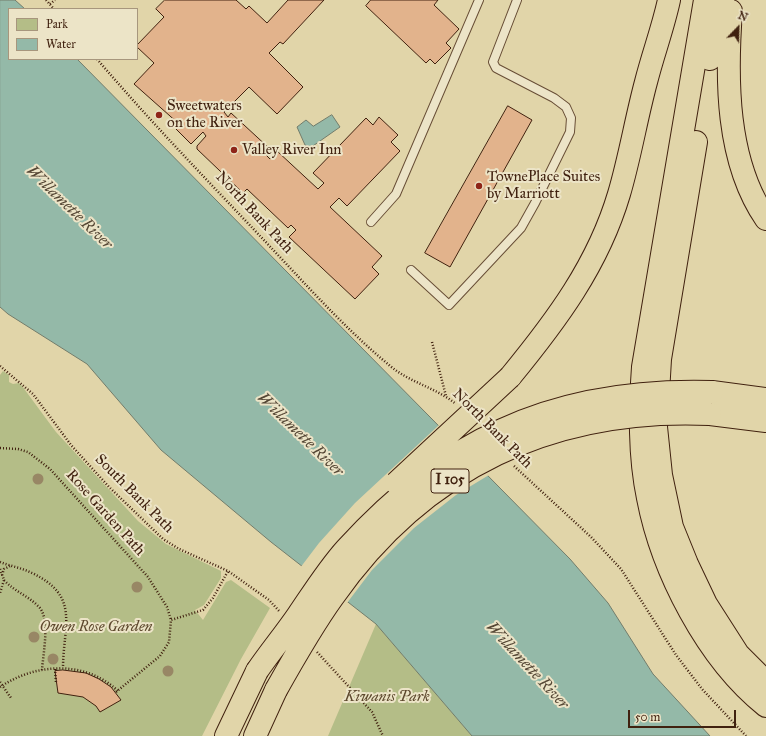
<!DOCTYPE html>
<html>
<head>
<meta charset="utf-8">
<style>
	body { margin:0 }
	#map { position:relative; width:766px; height:736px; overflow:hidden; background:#e1d5a9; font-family:"IM FELL Great Primer",serif }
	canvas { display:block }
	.legend { position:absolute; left:8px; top:8px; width:130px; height:52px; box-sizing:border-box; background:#ece4c7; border:1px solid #a7967d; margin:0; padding:5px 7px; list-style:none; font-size:12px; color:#40210f }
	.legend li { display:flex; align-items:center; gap:8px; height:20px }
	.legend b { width:20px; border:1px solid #a7967d }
	.north { position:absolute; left:718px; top:8px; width:40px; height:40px; -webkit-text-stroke:3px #ece4c7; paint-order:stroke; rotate:23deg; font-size:11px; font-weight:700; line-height:16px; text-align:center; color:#40210f }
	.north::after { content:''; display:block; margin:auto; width:14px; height:18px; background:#40210f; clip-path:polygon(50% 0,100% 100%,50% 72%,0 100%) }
	.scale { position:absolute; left:628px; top:710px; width:108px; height:18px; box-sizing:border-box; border:2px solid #40210f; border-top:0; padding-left:5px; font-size:12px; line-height:14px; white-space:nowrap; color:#40210f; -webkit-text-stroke:3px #ece4c7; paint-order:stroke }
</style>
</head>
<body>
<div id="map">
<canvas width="766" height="736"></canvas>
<ul class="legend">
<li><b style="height:11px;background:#b4bd87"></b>Park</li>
<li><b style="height:11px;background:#94b9a8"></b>Water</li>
</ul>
<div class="north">N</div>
<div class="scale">50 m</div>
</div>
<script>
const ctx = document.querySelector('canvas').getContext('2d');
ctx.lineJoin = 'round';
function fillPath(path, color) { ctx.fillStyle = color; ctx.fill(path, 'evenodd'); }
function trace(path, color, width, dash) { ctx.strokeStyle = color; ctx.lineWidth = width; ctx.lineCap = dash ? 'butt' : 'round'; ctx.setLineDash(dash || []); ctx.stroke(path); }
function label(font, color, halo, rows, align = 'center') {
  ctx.font = font + ' "IM FELL Great Primer",serif'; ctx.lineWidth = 4; ctx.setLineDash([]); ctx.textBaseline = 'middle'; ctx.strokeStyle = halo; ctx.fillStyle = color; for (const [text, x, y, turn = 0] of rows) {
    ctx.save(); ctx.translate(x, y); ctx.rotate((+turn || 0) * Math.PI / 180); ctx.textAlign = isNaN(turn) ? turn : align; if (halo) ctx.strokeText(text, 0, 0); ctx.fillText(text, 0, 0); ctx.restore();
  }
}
fillPath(new Path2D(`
	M3,371L9,375V382L13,384L19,383L22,386L56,432L138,521L166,544L221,571V578L204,605L195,610L203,620L226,582L231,580L270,608L241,659L202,736H0V375Z
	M376,624L472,736H328Z`), '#b4bd87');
const water = new Path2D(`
	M0,0H15L25,9H9V59H77L570,559L608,603L653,674L710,736H472L376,624L271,542L161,450L87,364L8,314L0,307Z
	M332,115L340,127L310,148L305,145L297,127L306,120L313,126Z`);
fillPath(water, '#94b9a8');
trace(water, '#727c6b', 1);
fillPath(new Path2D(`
	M439,425L489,475L456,495L414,528L372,570L347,603L300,568L319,543L355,503Z`), '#e1d5a9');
const building = new Path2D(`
	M165,0H236L246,9L249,6L267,23L288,0H324L283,44L280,42L269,53L303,87L277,114L249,87L224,112L228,117L231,113L270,149L265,154L270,159L277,151L318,189L324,183L313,173L366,118L373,125L379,117L398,135L391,142L400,151L347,206L339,198L330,207L382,256L372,267L379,274L355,299L289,237L296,230L291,225L288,228L247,189L243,193L197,149V146L206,136L203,132L191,144L175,128L179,124L134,84L154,63L137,47V45L164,17L156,9Z
	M371,0H438L434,5L459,29L446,43L451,48L435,64L430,59L426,63L366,6Z
	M508,106L532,120L450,267L425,253Z
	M63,670L86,673L99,679L111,687L121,700L100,712L96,706L83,697L58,693L55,671Z`);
fillPath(building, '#e2b38c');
trace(building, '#40210f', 1);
const service = new Path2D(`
	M371,222L396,194L479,0
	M411,270L449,305L521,228L535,203L570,132L571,118L566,107L554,98L496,68L493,62L517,0`);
const motorway = new Path2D(`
	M705,0L643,367C640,410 639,455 648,498C662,571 707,659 766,706
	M731,11C726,79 726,161 766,219
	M710,59L723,0
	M696,142L660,359L656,427L661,475L672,527L687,564L706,604L738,654L766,682
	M510,377C556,321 598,265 619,194C630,157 636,119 646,82C653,54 663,28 669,0
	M712,392L766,399
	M710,414L766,421
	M226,736L257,671
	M255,736L276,690`);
trace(service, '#684e36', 10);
trace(motorway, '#40210f', 24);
trace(new Path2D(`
	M46,0L54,9
	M50,4L55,0
	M97,59C149,120 205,178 261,237C302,280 342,326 389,365C410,383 435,387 456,404
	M432,342L446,396
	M0,366L33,394L71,445L109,487L163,539L179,549L228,571L269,600L280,612
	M0,448L18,449L28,452L50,469L148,577L167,607L171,620
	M514,466L591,537L621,569L676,655L702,689L746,736
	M0,562C10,566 22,568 32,573C81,596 63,626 63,668
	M0,569L4,580L0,593
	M2,575L4,569L10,566
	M4,580C15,592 27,595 38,606C51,617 43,654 42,670
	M45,628L66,626
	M317,652L372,712L383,736
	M55,669L56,683
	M0,682L11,698
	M0,687C36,663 85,660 118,691
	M116,692L160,656L169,642L171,620L203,610L213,598L228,571`), '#40210f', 2.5, [1, 2]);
trace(service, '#ece4c7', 8);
trace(motorway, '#e1d5a9', 22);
const motorwayBridge = new Path2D(`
	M396,483L510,377
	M257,671C270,652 285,634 298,615C313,593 328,569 346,549C390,501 443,456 502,430C567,400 641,390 712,392
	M276,690C294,658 312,626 333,597C424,467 553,407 710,414`);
trace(motorwayBridge, '#40210f', 24, []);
trace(motorwayBridge, '#e1d5a9', 22);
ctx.fillStyle = '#988765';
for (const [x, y] of [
	[38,479],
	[137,587],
	[34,637],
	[53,659],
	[168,671]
]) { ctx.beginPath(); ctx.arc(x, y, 5.5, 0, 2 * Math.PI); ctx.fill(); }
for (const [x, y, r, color] of [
	[159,115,4,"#8f2418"],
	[234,150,4,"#8f2418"],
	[479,186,4,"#8f2418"]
]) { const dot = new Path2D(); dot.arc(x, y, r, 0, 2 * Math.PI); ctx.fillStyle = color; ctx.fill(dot); trace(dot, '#ece4c7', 1.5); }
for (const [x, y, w] of [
	[450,481,38]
]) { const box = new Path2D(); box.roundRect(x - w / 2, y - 12, w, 24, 3); ctx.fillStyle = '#ece4c7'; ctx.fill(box); trace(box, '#40210f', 1); }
label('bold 14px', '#40210f', null, [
	["I 105",450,481]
]);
label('15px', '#40210f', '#ece4c7', [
	["Sweetwaters",167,106],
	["on the River",167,123],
	["Valley River Inn",242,150],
	["TownePlace Suites",487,177],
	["by Marriott",487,194]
], 'left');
label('15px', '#40210f', '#ece4c7', [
	["North Bank Path",254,213,47],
	["North Bank Path",492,429,45],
	["South Bank Path",134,494,45],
	["Rose Garden Path",105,513,48]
]);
label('italic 15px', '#5d482d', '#ece4c7', [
	["Owen Rose Garden",96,627],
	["Kiwanis Park",387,697]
]);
label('italic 16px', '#554735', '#ece4c7', [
	["Willamette River",69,208,44],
	["Willamette River",300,435,44],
	["Willamette River",527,666,47]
]);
</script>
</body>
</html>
